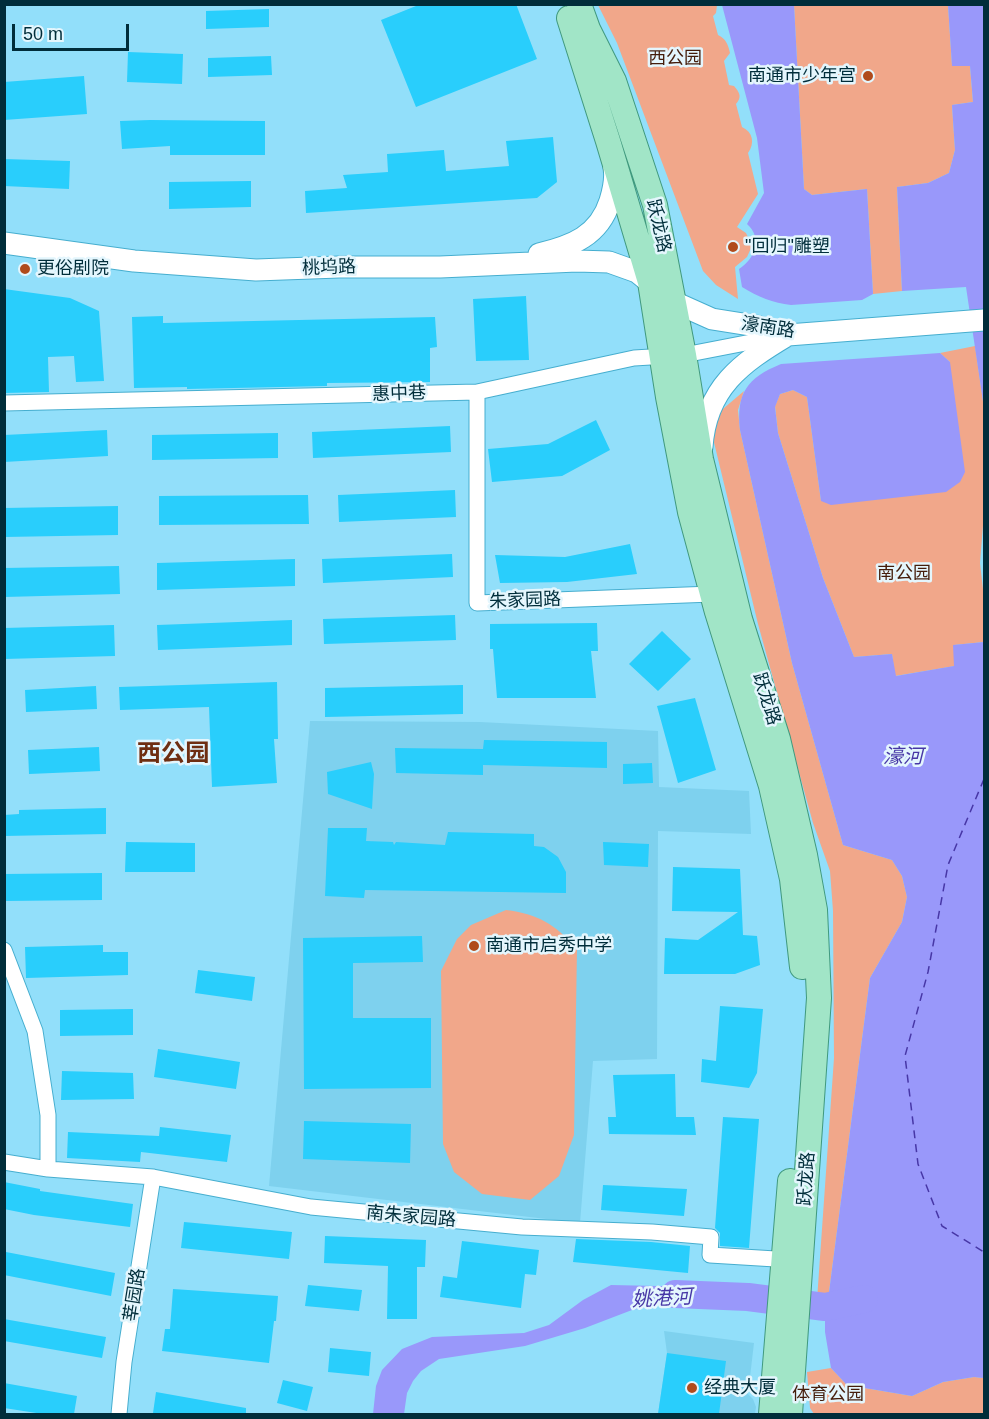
<!DOCTYPE html>
<html>
<head>
<meta charset="utf-8">
<style>
	body { margin:0 }
	#map { position:relative; width:989px; height:1419px; overflow:hidden; background:#92dffa; font-family:Helvetica,sans-serif }
	canvas { display:block }
	.frame { position:absolute; inset:0; border:6px solid #002d3a; pointer-events:none }
	.scale { position:absolute; left:12px; top:24px; width:117px; height:27px; box-sizing:border-box; border:3px solid #002d3a; border-top:0; padding-left:8px; font-size:18px; line-height:21px; white-space:nowrap; color:#002d3a; -webkit-text-stroke:4px #e4f6fd; paint-order:stroke }
</style>
</head>
<body>
<div id="map">
<canvas width="989" height="1419"></canvas>
<div class="frame"></div>
<div class="scale">50 m</div>
</div>
<script>
const ctx = document.querySelector('canvas').getContext('2d');
ctx.lineJoin = 'round';
function fillPath(path, color) { ctx.fillStyle = color; ctx.fill(path, 'evenodd'); }
function trace(path, color, width, dash) { ctx.strokeStyle = color; ctx.lineWidth = width; ctx.lineCap = dash ? 'butt' : 'round'; ctx.setLineDash(dash || []); ctx.stroke(path); }
function label(font, color, halo, rows, align = 'center') {
  ctx.font = font + ' Helvetica,"Noto Sans SC",sans-serif'; ctx.lineWidth = 5; ctx.setLineDash([]); ctx.textBaseline = 'middle'; ctx.strokeStyle = halo; ctx.fillStyle = color; for (const [text, x, y, turn = 0] of rows) {
    ctx.save(); ctx.translate(x, y); ctx.rotate((+turn || 0) * Math.PI / 180); ctx.textAlign = isNaN(turn) ? turn : align; if (halo) ctx.strokeText(text, 0, 0); ctx.fillText(text, 0, 0); ctx.restore();
  }
}
fillPath(new Path2D(`
	M310,721L480,722L658,731L659,787L749,791L751,834L658,831L657,1059L593,1061L580,1223L269,1186Z
	M664,1331L754,1343L748,1394L753,1399L756,1407L755,1414H658L667,1353Z`), '#7ed1ee');
fillPath(new Path2D(`
	M598,5H717L716,13L713,16L718,35C726,39 728,44 730,53L724,61L729,85L734,86C740,93 742,97 736,104L742,127C753,132 755,143 748,153L758,194L737,227L746,233L752,246L747,257L735,267L738,299L716,285L703,271L617,43Z
	M794,5H948L952,65L970,66L973,102L952,105L955,150L949,173L928,183L897,187L902,291L873,294L867,189L812,195L804,189Z
	M975,346L984,408V513L980,563L984,598V642L954,645L955,666L895,676L892,654L854,657L823,578L778,433L775,406L780,394L793,390L807,397L821,501L950,362L940,353Z
	M744,391L738,410L740,430L792,663L843,845L892,860L902,876L907,897L902,922L870,978L828,1300H817L834,1058L833,911L830,871L813,823L758,624L711,430L717,414Z
	M506,910C538,914 554,924 577,948L574,1135L559,1176L530,1200L482,1194L454,1172L443,1144L441,971L457,939L471,925Z
	M831,1368L847,1385L912,1396L943,1382L974,1377L984,1378V1414H814L810,1408L807,1372Z`), '#f1a78a');
fillPath(new Path2D(`
	M722,5H794L804,189L812,195L867,189L873,294L862,300L791,305C773,303 758,297 742,287L739,269C755,259 763,238 747,224L764,193L757,138Z
	M948,5H984V408L966,287L902,291L897,187L928,183L949,173L955,150L952,105L973,102L970,66H952Z
	M940,353L950,362L965,472L960,482L946,492L831,505L821,501L807,397L793,390L780,394L775,407L778,433L823,578L854,657L892,654L896,676L954,666L953,645L984,642V1378L974,1377L943,1382L912,1396L847,1385L831,1368L825,1332V1307L828,1300L870,978L902,922L907,897L902,876L892,860L843,845L792,663L740,430C736,393 747,378 781,364Z
	M611,1285L705,1287L763,1286L632,1310L585,1328L525,1346L439,1359L421,1371L413,1381L407,1393L404,1414H373L376,1386L382,1370L402,1349L432,1337L524,1333L549,1325L583,1300Z`), '#9998fa');
trace(new Path2D(`
	M675,1294L748,1297L825,1307L864,1299`), '#9998fa', 28);
trace(new Path2D(`
	M984,4V5
	M984,779L948,865L928,972L905,1056L918,1164L942,1226L984,1252`), '#4737a6', 1.5, [8, 6]);
fillPath(new Path2D(`
	M421,4H516L537,59L416,107L381,20Z
	M269,9V27L206,29V11Z
	M128,52L183,54L182,84L127,82Z
	M271,56L272,75L208,77V58Z
	M84,76L87,114L4,120V82Z
	M150,120L265,121V155H170V146L122,149L120,121Z
	M553,137L557,182L537,198L306,213L305,191L347,188L343,175L388,172L387,154L444,150L446,171L509,166L506,141Z
	M4,159L70,161L69,189L4,186Z
	M251,181V207L169,209V182Z
	M4,289L70,298L99,311L104,381L76,382L74,356L48,357L49,392L4,393Z
	M526,296L529,360L476,361L473,299Z
	M163,316V323L435,317L437,347L430,348V382L327,383V386L187,389V387L134,388L132,317Z
	M596,420L610,450L562,476L492,482L488,449L548,444Z
	M450,426L451,452L313,458L312,432Z
	M107,430L108,456L4,462V435Z
	M278,433V458L152,460V435Z
	M455,490L456,517L339,522L338,495Z
	M308,495L309,524L159,525V496Z
	M118,506V535L4,537V508Z
	M630,544L637,574L567,582L500,583L495,555L565,557Z
	M452,554L453,577L323,583L322,559Z
	M295,559V586L157,590V563Z
	M119,566L120,594L4,597V568Z
	M455,615L456,640L324,644L323,619Z
	M292,620V645L158,650L157,625Z
	M597,623L598,651H591L596,698H497L493,649H490V624Z
	M114,625L115,656L4,659V628Z
	M662,631L691,659L658,691L629,664Z
	M277,682L278,739H274L277,783L212,787L209,707L120,710L119,687Z
	M463,685V714L325,717V688Z
	M96,686L97,709L26,712L25,690Z
	M695,698L716,770L678,783L657,706Z
	M484,740L607,742V768L483,765V775L396,773L395,748L483,749Z
	M99,747L100,771L29,774L28,750Z
	M371,762L374,774L372,809L328,794L327,772Z
	M652,763L653,783L623,784V764Z
	M106,808V834L4,836V815L19,814V810Z
	M328,828H367L366,841L393,842L394,845L396,842L445,845L448,832L534,834V846L544,847L558,857L566,872V893L365,890L364,898L325,896Z
	M126,842L195,843V872H125Z
	M603,842L649,844L648,867L604,865Z
	M673,867L740,869L743,935L757,936L760,965L735,974H664L665,938L698,940L738,912L672,911Z
	M102,873V900L4,901V874Z
	M422,936L423,962L353,963V1018H431V1088L304,1089L303,938Z
	M103,945V952H128V975L26,978L25,947Z
	M198,970L255,977L252,1001L195,993Z
	M720,1006L763,1009L757,1073L749,1088L701,1082L702,1059L716,1061Z
	M133,1009V1035L60,1036V1010Z
	M158,1049L240,1062L236,1089L154,1077Z
	M62,1071L133,1073L134,1099L61,1100Z
	M675,1074L676,1117H694L696,1135L609,1134L608,1117H616L613,1075Z
	M723,1117L759,1119L749,1248L720,1246V1233L715,1228Z
	M304,1121L411,1124L410,1163L303,1159Z
	M160,1127L231,1135L227,1162L141,1152L140,1162L67,1158L68,1132L159,1136Z
	M4,1182L40,1189V1191L133,1204L130,1227L34,1215L4,1209Z
	M603,1185L687,1189L684,1216L601,1210Z
	M184,1222L292,1232L289,1259L181,1248Z
	M325,1236L426,1240L425,1267H417V1319H387L388,1266L324,1263Z
	M576,1239L651,1242L690,1246L688,1273L573,1262Z
	M462,1241L539,1250L536,1275L525,1274L521,1308L440,1297L443,1276L457,1278Z
	M6,1252L115,1273L111,1296L4,1275Z
	M308,1285L362,1290L359,1311L305,1306Z
	M173,1289L278,1296L276,1321H274L269,1363L162,1351L165,1329H170Z
	M4,1319L106,1337L102,1358L4,1341Z
	M330,1348L371,1352L369,1376L328,1372Z
	M667,1353L726,1361L719,1414H658Z
	M283,1380L313,1387L307,1411L277,1403Z
	M4,1383L77,1396L74,1414H43L4,1408Z
	M156,1392L246,1408V1414H162L153,1413Z`), '#29cefc');
const street = new Path2D(`
	M477,392V603L712,594
	M4,403L477,392L634,358L684,355L782,336
	M4,950L35,1031L48,1115V1169
	M4,1162L48,1169L153,1177L311,1207L522,1227L652,1232L711,1237L710,1255L792,1260
	M119,1414L124,1362L153,1177`);
const secondary = new Path2D(`
	M4,243L134,261L256,270L339,267H440L577,261L609,262L637,272L674,302L712,319L756,326L788,335L984,320
	M539,254C572,246 599,236 610,201C613,191 616,179 614,168
	M702,447C706,388 741,363 788,335`);
const primary = new Path2D(`
	M579,4L588,29L614,81L655,205L684,355L701,459L740,619L778,739L805,855L815,910L819,998L790,1414
	M569,18L608,141L650,282L668,397L690,512L717,612L771,786L792,879L802,967
	M771,1414L790,1181`);
trace(street, '#46aecf', 17);
trace(secondary, '#46aecf', 23);
trace(primary, '#40997e', 26);
trace(street, '#fff', 15);
trace(secondary, '#fff', 21);
trace(primary, '#a1e5c7', 24);
for (const [x, y, r, color] of [
	[868,76,6,"#b04b1c"],
	[733,247,6,"#b04b1c"],
	[25,269,6,"#b04b1c"],
	[474,946,6,"#b04b1c"],
	[692,1388,6,"#b04b1c"]
]) { const dot = new Path2D(); dot.arc(x, y, r, 0, 2 * Math.PI); ctx.fillStyle = color; ctx.fill(dot); trace(dot, '#e4f6fd', 2); }
label('18px', '#451d0b', '#e4f6fd', [
	["西公园",675,59],
	["南公园",904,574],
	["体育公园",828,1395]
]);
label('18px', '#002d3a', '#e4f6fd', [
	["南通市少年宫",856,76,"right"],
	["\"回归\"雕塑",745,247],
	["更俗剧院",37,269],
	["南通市启秀中学",486,946],
	["经典大厦",704,1388]
], 'left');
label('18px', '#002d3a', '#e4f6fd', [
	["跃龙路",658,226,77],
	["桃坞路",329,268,-2],
	["濠南路",768,328,9],
	["惠中巷",399,394,-2],
	["朱家园路",525,601,-2],
	["跃龙路",766,699,73],
	["跃龙路",807,1179,-86],
	["南朱家园路",411,1217,5],
	["莘园路",135,1295,-81]
]);
label('italic 20px', '#4737a6', '#e4f6fd', [
	["濠河",903,757],
	["姚港河",662,1299,-3]
]);
label('bold 24px', '#6e2e11', '#e4f6fd', [
	["西公园",173,754]
]);
</script>
</body>
</html>
